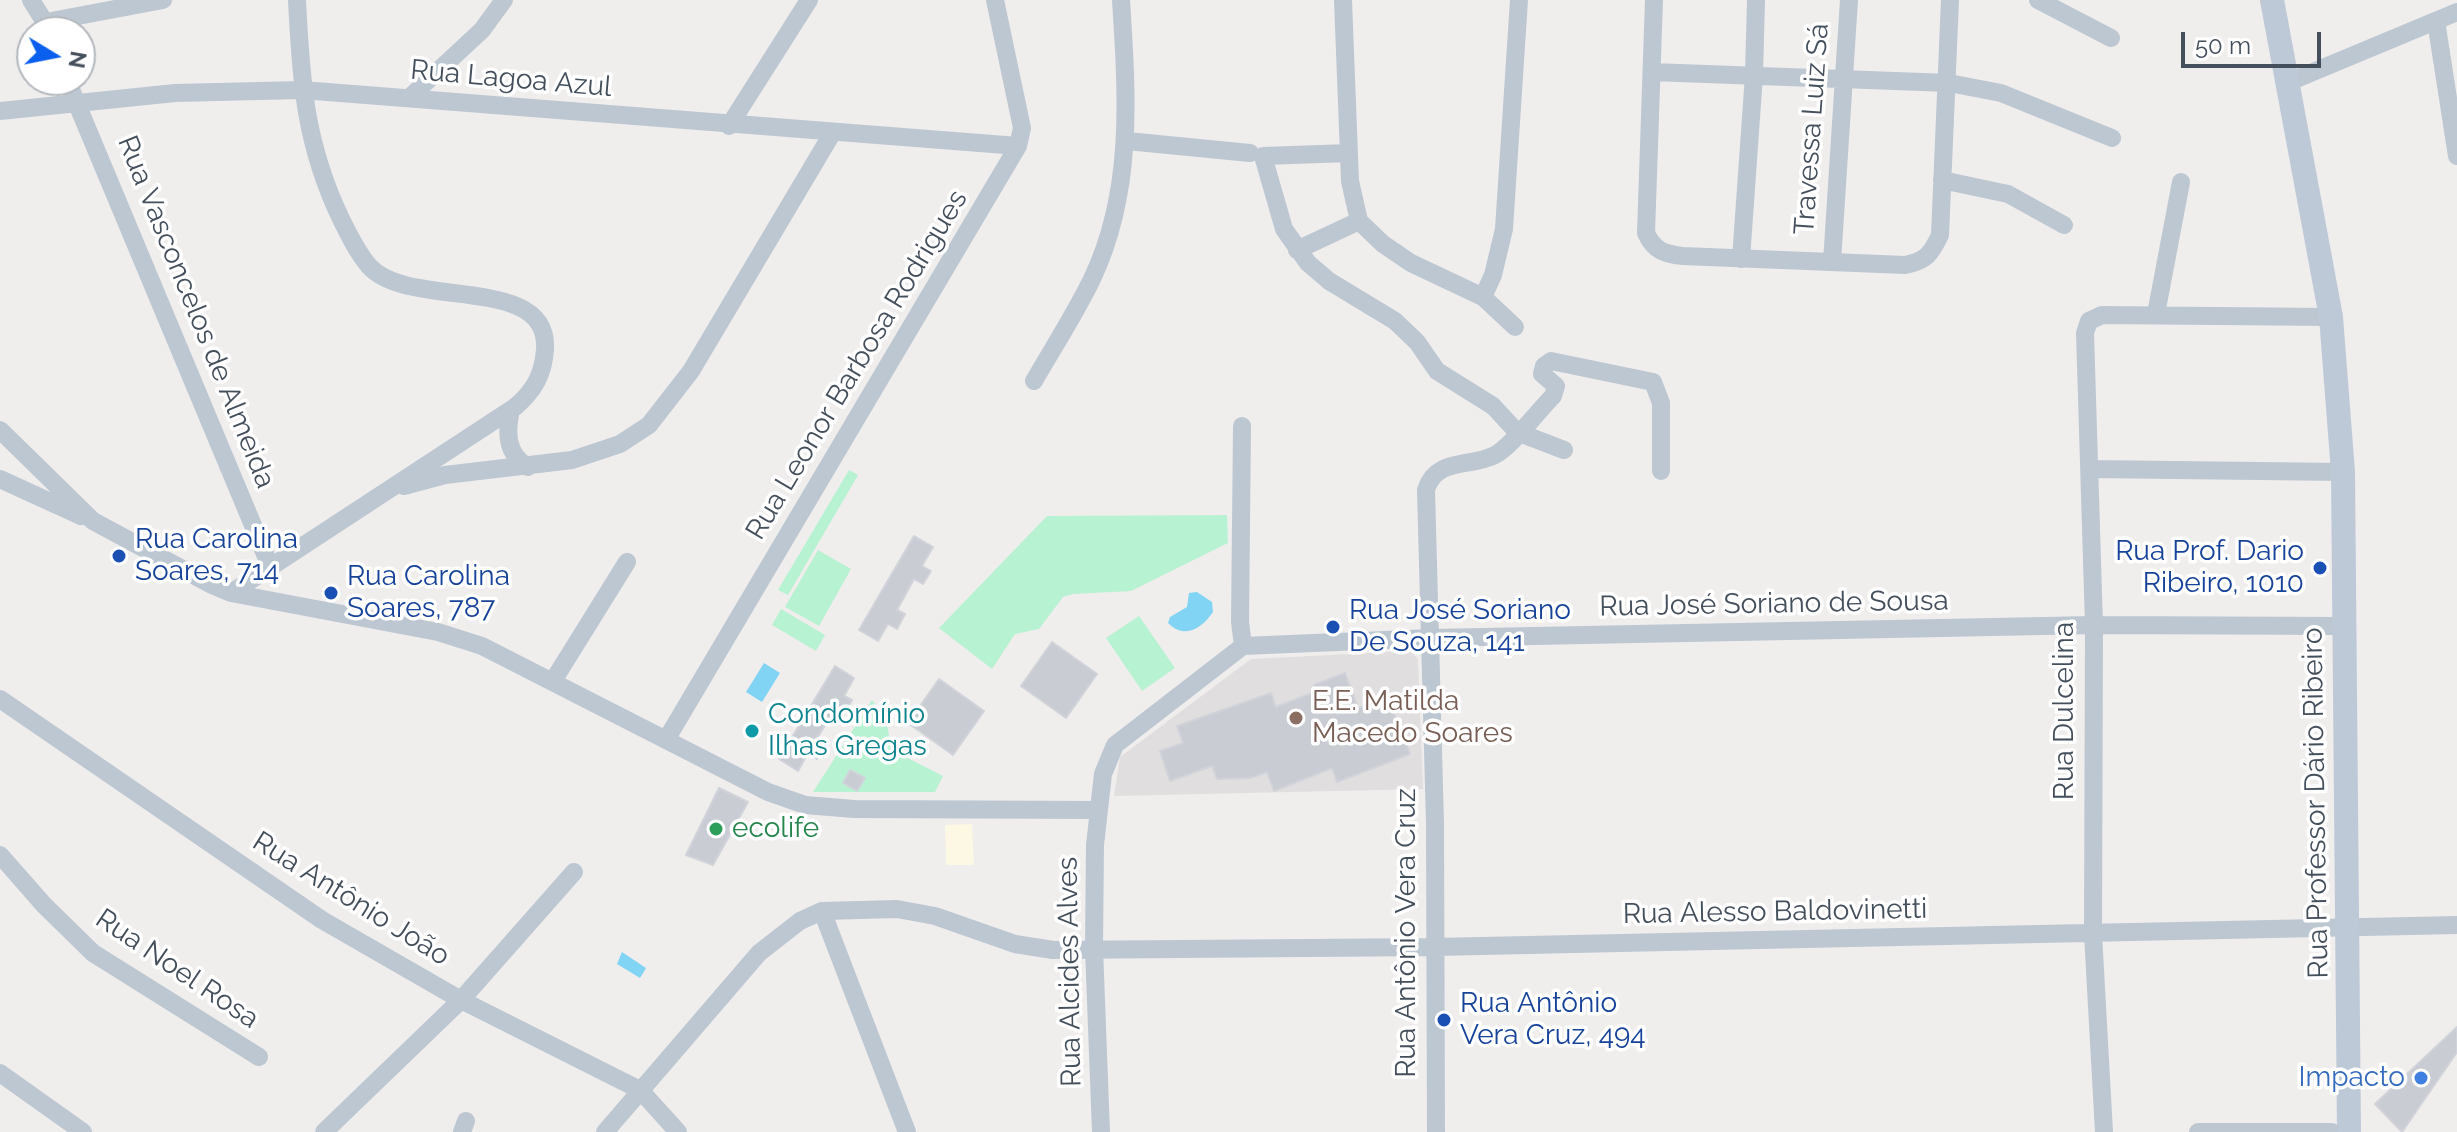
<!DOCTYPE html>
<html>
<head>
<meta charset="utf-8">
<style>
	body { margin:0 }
	#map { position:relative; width:2457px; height:1132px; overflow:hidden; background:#f0eded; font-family:Raleway,sans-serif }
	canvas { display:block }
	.north { position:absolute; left:16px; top:16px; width:80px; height:80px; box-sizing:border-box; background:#fff; border:2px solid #b4b9be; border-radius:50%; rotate:100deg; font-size:22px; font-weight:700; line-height:32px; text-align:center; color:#444f5c }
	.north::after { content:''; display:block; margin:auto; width:28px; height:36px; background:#0a5fee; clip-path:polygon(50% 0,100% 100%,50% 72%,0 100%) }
	.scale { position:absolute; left:2181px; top:32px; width:140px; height:36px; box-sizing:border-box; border:4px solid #444f5c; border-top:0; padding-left:10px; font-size:24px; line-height:28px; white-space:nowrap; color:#444f5c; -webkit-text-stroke:6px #fff; paint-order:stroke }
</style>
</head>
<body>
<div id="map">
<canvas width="2457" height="1132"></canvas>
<div class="north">N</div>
<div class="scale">50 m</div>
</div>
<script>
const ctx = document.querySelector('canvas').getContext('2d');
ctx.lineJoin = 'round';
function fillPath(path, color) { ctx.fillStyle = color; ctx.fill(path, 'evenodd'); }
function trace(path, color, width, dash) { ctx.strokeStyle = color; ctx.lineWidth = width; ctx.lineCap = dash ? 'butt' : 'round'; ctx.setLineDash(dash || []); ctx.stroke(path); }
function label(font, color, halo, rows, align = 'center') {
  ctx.font = font + ' Raleway,sans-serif'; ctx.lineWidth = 7; ctx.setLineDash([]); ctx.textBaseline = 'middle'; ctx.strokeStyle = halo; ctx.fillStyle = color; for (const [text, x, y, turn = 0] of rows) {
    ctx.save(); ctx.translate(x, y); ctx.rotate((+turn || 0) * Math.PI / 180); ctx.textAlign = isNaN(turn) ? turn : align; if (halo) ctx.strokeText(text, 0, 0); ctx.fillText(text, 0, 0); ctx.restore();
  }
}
fillPath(new Path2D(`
	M972,824L974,865H946L945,825Z`), '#fdf8e4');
fillPath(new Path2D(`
	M1410,651L1418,659L1423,789L1114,796L1120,757L1251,659Z`), '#e1dedf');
fillPath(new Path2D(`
	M849,470L858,475L788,595L778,590Z
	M1227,515L1228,543L1131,591L1073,594L1063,597L1039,629L1015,634L992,669L939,628L1047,516Z
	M818,550L851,569L819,626L785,607Z
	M781,609L825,635L816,651L772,625Z
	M1139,616L1175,668L1142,691L1106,638Z
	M872,700L885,716L892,750L943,776L935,792H813Z`), '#b7f2d2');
fillPath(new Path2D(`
	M1197,592L1212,602L1213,612C1202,628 1185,640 1168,623L1170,617L1187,607L1189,593Z
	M764,663L780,673L762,702L746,692Z
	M622,952L646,968L640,978L617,964Z`), '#81d4f3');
const building = new Path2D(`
	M914,536L933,547L922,566L931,571L923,584L914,579L897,610L905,614L897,629L888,624L878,641L859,630Z
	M1052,642L1097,674L1066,718L1021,686Z
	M835,666L854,678L844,696L852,700L844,714L835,709L816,740L825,745L817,759L808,753L798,771L779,759Z
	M1345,673L1358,708L1388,697L1410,754L1337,782L1332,768L1274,791L1267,772L1250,778L1217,779L1212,766L1170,781L1160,751L1183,743L1177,726L1271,693L1276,707L1317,691L1314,685Z
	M939,679L984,711L953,755L908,723Z
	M850,770L865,778L857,791L843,783Z
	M719,788L748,802L713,865L686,855Z
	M2457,1027V1052L2402,1132L2375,1104Z`);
fillPath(building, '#c9ccd3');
trace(building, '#d1d3da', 2);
trace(new Path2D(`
	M31,0L49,29
	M1343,0L1350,181L1359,221L1383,244L1411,263L1483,297L1515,327
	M1654,0L1646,233C1654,251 1665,254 1683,256L1905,265C1926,261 1931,254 1940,235L1950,0
	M2038,0L2111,38
	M2436,21L2457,156
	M46,22L163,0
	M1652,72L1949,83L2001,93L2112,138
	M67,80L270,566
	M2289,82L2457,12
	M409,98L482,30L504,0
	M0,111L175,93L302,90L1018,146
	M729,126L809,0
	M1127,141L1250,153
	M1349,153L1263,156L1284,229L1308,263L1329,281L1395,321L1417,342L1437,371L1493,406L1517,432L1564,450
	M1942,180L2008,194L2064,225
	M1297,250L1359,221
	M1741,259L1754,75L1756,0
	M1832,262L1849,0
	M1483,297L1493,275L1504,229L1519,0
	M2156,314L2181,182
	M1034,381C1053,348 1075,314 1092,279C1134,191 1127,95 1121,0
	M511,410C506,432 506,454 528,467
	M1242,426L1240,622L1243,646
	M0,430L93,521L212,585L231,593L438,632L482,646L768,792L805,805L854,809L1098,810
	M2090,469L2343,472
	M0,479L81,516
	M404,486L445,475L572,460L620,444L649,425L691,371L833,132
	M231,593L515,407C534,391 543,375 545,350C550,272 409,311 369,266C357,252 349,235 341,219C305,144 301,82 297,0
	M553,681L627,562
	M0,699L322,920L461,1000L640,1090L678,1132
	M666,740L1018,146L1022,128L995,0
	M0,855L44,905L93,953L259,1057
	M822,911L907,1132
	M0,1073L83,1132
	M324,1132L461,1000L574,872
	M462,1132L466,1121
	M605,1132L759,953L800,921L822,911L897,909L935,916L1015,944L1053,950L1435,947L2457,925
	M1101,1132L1094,948L1095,845L1103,774L1115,745L1243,646L1432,638L2094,625L2344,626
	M1436,1132L1435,824L1426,490C1436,457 1470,468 1495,455C1511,447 1538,411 1553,396L1556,386L1542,374L1544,366L1551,361L1653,382L1661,403V471
	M2104,1132L2093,934L2094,625L2085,333L2089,321L2102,315L2331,317
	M2198,1132H2332`), '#bcc7d1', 18);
trace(new Path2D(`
	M2272,0L2331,317L2343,472L2349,1132`), '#bec9d8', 24);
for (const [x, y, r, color] of [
	[119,556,8,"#1a4fb4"],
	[2320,568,8,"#1a4fb4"],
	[331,593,8,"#1a4fb4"],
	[1333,627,8,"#1a4fb4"],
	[1296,718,8,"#8d6e63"],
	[752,731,8,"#0f9aa8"],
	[716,829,8,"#2e9e5b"],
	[1444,1020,8,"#1a4fb4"],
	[2421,1078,8,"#3f7fe0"]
]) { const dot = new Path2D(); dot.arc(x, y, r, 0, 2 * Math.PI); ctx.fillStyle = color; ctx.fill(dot); trace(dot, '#fff', 3); }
label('28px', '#444f5c', '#fff', [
	["Rua Lagoa Azul",511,79,5],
	["Travessa Luiz Sá",1812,129,-86],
	["Rua Vasconcelos de Almeida",196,312,68],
	["Rua Leonor Barbosa Rodrigues",857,365,-59],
	["Rua José Soriano de Sousa",1774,604,-1],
	["Rua Dulcelina",2065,711,-90],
	["Rua Professor Dário Ribeiro",2316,803,-91],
	["Rua Antônio João",351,899,32],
	["Rua Alesso Baldovinetti",1775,912,-1],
	["Rua Antônio Vera Cruz",1407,933,-90],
	["Rua Noel Rosa",177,969,34],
	["Rua Alcides Alves",1070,972,-91]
]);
label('28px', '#164399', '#fff', [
	["Rua Carolina",135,540],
	["Soares, 714",135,572],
	["Rua Prof. Dario",2304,552,"right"],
	["Ribeiro, 1010",2304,584,"right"],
	["Rua Carolina",347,577],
	["Soares, 787",347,609],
	["Rua José Soriano",1349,611],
	["De Souza, 141",1349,643],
	["Rua Antônio",1460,1004],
	["Vera Cruz, 494",1460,1036]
], 'left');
label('28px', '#785e54', '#fff', [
	["E.E. Matilda",1312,702],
	["Macedo Soares",1312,734]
], 'left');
label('28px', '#0d838f', '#fff', [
	["Condomínio",768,715],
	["Ilhas Gregas",768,747]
], 'left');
label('28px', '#27864d', '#fff', [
	["ecolife",732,829]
], 'left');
label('28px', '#366cbe', '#fff', [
	["Impacto",2405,1078]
], 'right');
</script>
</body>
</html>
